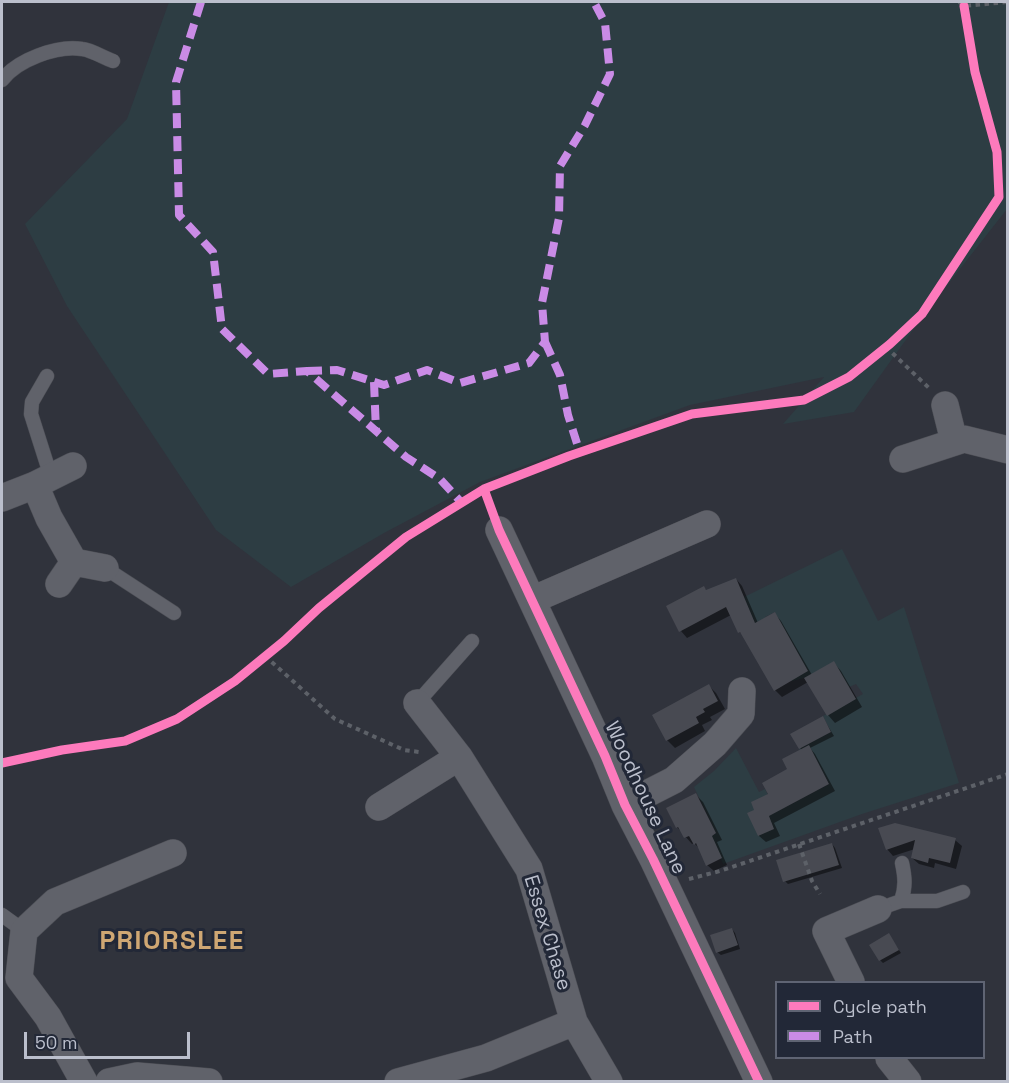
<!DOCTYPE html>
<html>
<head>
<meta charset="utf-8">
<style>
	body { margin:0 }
	#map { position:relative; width:1009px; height:1083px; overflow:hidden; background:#30333c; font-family:"Space Grotesk",sans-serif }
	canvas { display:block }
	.frame { position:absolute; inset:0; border:3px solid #bbbfcc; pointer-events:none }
	.legend { position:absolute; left:775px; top:981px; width:210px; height:78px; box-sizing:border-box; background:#222837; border:2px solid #5f6473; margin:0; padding:8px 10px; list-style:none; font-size:18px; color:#bbbfcc }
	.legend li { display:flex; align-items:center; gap:12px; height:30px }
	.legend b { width:30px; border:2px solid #5f6473 }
	.scale { position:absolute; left:24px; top:1032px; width:166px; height:27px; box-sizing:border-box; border:3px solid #bbbfcc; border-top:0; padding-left:8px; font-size:18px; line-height:21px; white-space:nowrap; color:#bbbfcc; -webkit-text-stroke:4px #222837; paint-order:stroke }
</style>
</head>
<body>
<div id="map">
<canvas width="1009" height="1083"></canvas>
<div class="frame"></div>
<ul class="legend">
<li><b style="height:8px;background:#fd7abc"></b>Cycle path</li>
<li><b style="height:8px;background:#ca8be6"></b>Path</li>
</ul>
<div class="scale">50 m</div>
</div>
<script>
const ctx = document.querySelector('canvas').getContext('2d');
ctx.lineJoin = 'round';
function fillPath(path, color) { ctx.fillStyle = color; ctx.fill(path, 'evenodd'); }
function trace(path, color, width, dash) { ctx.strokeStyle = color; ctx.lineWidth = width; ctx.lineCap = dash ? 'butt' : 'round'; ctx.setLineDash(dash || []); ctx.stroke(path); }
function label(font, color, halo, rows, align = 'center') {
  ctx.font = font + ' "Space Grotesk",sans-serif'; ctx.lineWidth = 6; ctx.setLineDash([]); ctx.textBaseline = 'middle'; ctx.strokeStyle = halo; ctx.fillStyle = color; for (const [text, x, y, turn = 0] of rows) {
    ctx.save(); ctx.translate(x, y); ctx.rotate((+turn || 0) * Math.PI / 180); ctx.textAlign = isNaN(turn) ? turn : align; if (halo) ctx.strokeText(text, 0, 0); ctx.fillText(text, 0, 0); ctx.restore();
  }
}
fillPath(new Path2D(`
	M169,2H1007V209L923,316L854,412L783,424L824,377L690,405L480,482L384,533L291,587L216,530L67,306L25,224L127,119Z
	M842,549L878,621L904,607L959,783L862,814L723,864L711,836L716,833L694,787L714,771L736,748L759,792L765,789L774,807L782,809L829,784L823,773L799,749L831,732L823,716L863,694L856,684L849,687L804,678L792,681L778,656L775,612L765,617L770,627L759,633L744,597Z`), '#2d3d43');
fillPath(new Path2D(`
	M736,579L742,586L758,623L775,614L781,621L812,675L834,663L841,671L862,707L835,723L828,715L808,682L782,697L775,690L745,638L740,632L731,615L687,638L681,631L704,588L707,591Z
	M709,686L716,693L725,709L710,717L712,720L702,725L705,731L675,748L667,740Z
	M823,718L834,736L810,748L815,754L835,791L774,823L780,836L766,842L759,836L749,814L757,811L770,795L802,751L792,734Z
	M696,795L703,802L722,840L717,842L727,865L714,871L707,865L700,849L694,843L692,844L677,827Z
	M880,829L955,840L962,846L956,869L935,863L934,868L919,864L912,858L915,849L893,856L887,849Z
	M832,844L835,848L842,868L788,884L785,881Z
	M732,929L735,933L740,949L721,955L717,952Z
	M889,935L901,953L883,963L880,960Z`), '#0007');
fillPath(new Path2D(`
	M736,578L755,623L775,612L808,671L774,691L740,632L738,633L726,607L679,632L666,606L704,586L706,590Z
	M834,661L856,699L827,716L804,678Z
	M709,684L718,701L703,709L705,712L696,717L699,723L666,741L652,715Z
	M823,716L831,732L799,749L790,734Z
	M809,745L829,784L769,816L774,829L758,836L747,813L754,810L751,802L768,794L762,783L787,769L782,759Z
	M696,793L716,833L712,836L722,858L706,866L696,843L694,845L689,836L684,838L678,827L676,828L666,808Z
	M895,823L956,838L950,863L929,858L928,863L911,858L915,840L886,850L878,828Z
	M832,843L839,865L783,882L776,860Z
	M732,928L738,945L716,953L710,935Z
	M889,933L899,950L879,961L869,945Z`), '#484a52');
const lane = new Path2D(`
	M2,80C17,60 57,45 82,49C92,50 104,58 113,61
	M47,376L32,402L31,414L51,477
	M105,568L174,613
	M417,703L472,641
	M901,901C906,887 905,877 902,863
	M878,909L901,901H937L963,892
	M2,915L24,931`);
const street = new Path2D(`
	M945,405L954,441
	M903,459L964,439L1008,450
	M35,485L49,518L74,562L59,584
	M2,498L35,485L73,466
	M499,530L605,756L625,805L653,859L759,1082
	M74,562L105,568
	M532,600L707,524
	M459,757L529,869L574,1022L609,1082
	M625,805L674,780L715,744L741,714L742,691
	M379,807L459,757L417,703
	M851,982L826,931L878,909
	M889,1058L908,1082
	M84,1082L48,1017L19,978L24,931L55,902L173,853
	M109,1082L137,1076L209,1082
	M398,1082L486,1058L574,1022`);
trace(lane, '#4c4e55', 15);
trace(street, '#4c4e55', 28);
trace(new Path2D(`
	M959,2L964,6L1008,2
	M886,347L930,389
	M265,656L335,719L404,750L419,752
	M799,844L812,881L820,894
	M689,879L720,871L1008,774`), '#5d6168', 4, [4.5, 4.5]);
trace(lane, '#60626a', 14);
trace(street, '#60626a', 27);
trace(new Path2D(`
	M201,2L176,82L179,215L213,252L222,329L268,374L307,371L406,457L440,479L461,502
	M545,342L560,375L568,415L580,453
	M307,371L337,370L384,385L427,370L460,383L529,363L545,342L542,303L559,218L560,166L585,125L610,74L605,23L594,2
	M374,382L376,431`), '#ca8be6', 8, [15, 8]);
trace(new Path2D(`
	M484,489L499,530L605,756L625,805L653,859L759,1082
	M2,763L62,750L125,741L177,719L235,681L284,641L319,608L406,537L484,489L569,456L692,414L804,400L849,377L890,344L922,314L999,197L997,152L975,72L964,6`), '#fd7abc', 9);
label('20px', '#bbbfcc', '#222837', [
	["Woodhouse Lane",645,798,65],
	["Essex Chase",547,933,73]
]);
ctx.letterSpacing = '1.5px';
label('bold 26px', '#cfa773', '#222837', [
	["PRIORSLEE",172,942]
]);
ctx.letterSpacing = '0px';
</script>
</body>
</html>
